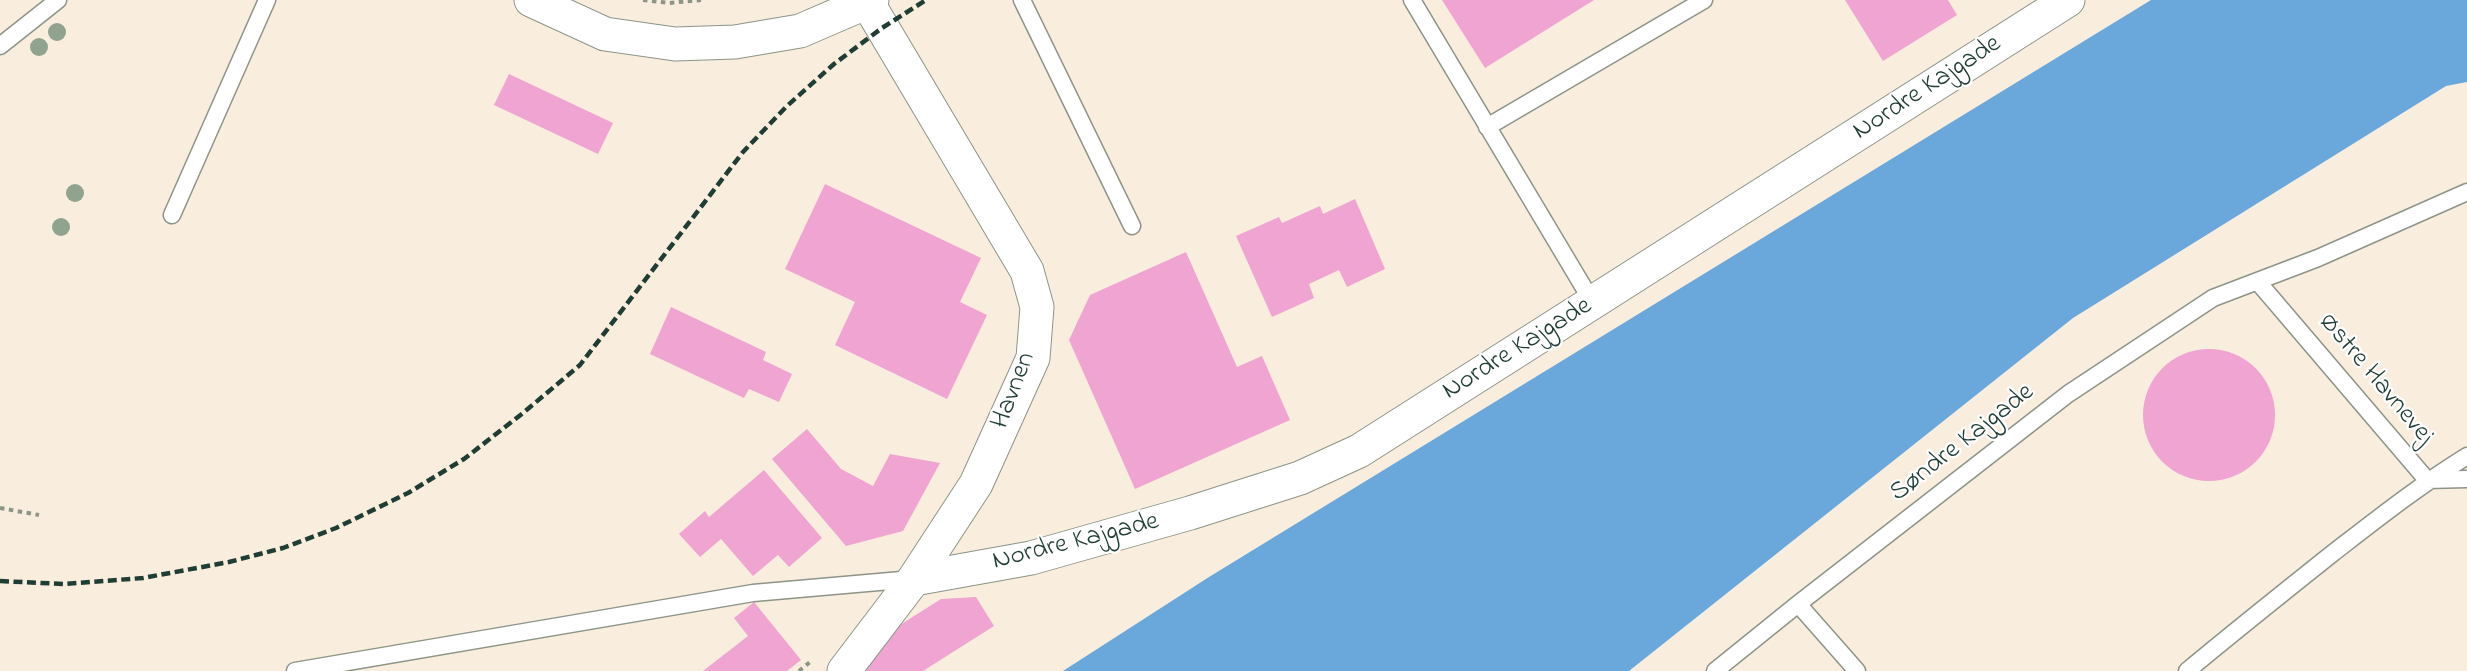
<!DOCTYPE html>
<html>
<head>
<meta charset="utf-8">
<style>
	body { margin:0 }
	canvas { display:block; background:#f9eddd }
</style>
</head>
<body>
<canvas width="2467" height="671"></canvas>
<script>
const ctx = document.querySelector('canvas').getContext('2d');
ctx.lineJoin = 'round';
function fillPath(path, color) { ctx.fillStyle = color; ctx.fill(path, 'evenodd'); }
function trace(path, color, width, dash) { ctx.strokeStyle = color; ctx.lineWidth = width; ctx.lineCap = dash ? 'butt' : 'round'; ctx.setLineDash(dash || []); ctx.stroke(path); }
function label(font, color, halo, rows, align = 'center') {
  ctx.font = font + ' "Indie Flower",sans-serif'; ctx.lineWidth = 4.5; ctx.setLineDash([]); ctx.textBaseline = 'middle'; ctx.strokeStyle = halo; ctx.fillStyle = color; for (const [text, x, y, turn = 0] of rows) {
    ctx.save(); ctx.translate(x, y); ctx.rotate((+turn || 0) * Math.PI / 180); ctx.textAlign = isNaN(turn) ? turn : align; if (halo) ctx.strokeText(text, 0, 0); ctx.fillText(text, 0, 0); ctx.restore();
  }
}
fillPath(new Path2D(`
	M2151,0H2467V82L2446,86L2073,318L1629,671H1063L1209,577Z`), '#6aa8dc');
fillPath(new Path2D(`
	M1442,0H1594L1485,68Z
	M1845,0H1948L1957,15L1883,61Z
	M509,74L613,123L598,154L494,105Z
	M825,184L981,258L960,302L987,315L947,399L835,345L855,302L785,269Z
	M1355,199L1385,269L1347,287L1339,270L1309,284L1314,298L1272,317L1236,236L1279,217L1282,223L1320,206L1323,214Z
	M1186,252L1237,367L1262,356L1290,420L1135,489L1069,340L1090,295Z
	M671,307L766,352L763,360L792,374L779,402L749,389L744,398L650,354Z
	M2143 415a66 66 0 1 1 132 0a66 66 0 1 1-132 0Z
	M807,429L841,469L873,486L890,454L940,463L903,531L846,546L772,459Z
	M764,470L822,538L789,567L778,555L753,576L721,539L700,557L679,534L705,511L709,517Z
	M976,597L994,626L923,671H867L864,667L884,635L941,599Z
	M754,602L801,660L787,671H703L748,636L734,618Z`), '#efa4d1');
const lane = new Path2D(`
	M1022,0L1132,226
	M1412,0L1593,303
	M0,46L58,0
	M1487,127L1704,0
	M172,215L267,0
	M2258,282L2427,480L2467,479
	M1798,604L1857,671
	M295,671L753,593L913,579
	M1715,671L1798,604L2068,394L2213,298L2318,258L2467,192
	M2187,671C2235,631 2284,592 2333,553C2377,519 2420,485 2467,456`);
const street = new Path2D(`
	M531,0L605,34L675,44L735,42L800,31L872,0
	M914,579L1031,558L1190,513L1300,478L1359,451L2068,0
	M844,671L914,579L976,484L1033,358L1037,307L1027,271L866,0`);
trace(lane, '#8c9588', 19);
trace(street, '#8c9588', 35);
trace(new Path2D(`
	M643,0L669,3L701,0
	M0,508L39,515
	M799,671L810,662`), '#8c9588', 4, [4.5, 4.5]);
trace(lane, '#fff', 16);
trace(street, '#fff', 33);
trace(new Path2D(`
	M0,581L63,584L143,578L229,562L283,548L336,528L408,493L464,459L523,413L580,365L743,152L787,106L834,64L882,28L926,0`), '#1f3d34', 4.5, [9, 4.5]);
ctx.fillStyle = '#90a38f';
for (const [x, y] of [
	[57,32],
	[39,47],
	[75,193],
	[61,227]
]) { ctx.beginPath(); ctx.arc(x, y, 9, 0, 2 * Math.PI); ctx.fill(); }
label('27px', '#1f3d34', '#fff', [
	["Nordre Kajgade",1928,89,-33],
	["Nordre Kajgade",1518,350,-32],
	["Østre Havnevej",2375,380,50],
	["Havnen",1015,391,-69],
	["Søndre Kajgade",1963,444,-38],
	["Nordre Kajgade",1076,543,-14]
]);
</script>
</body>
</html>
